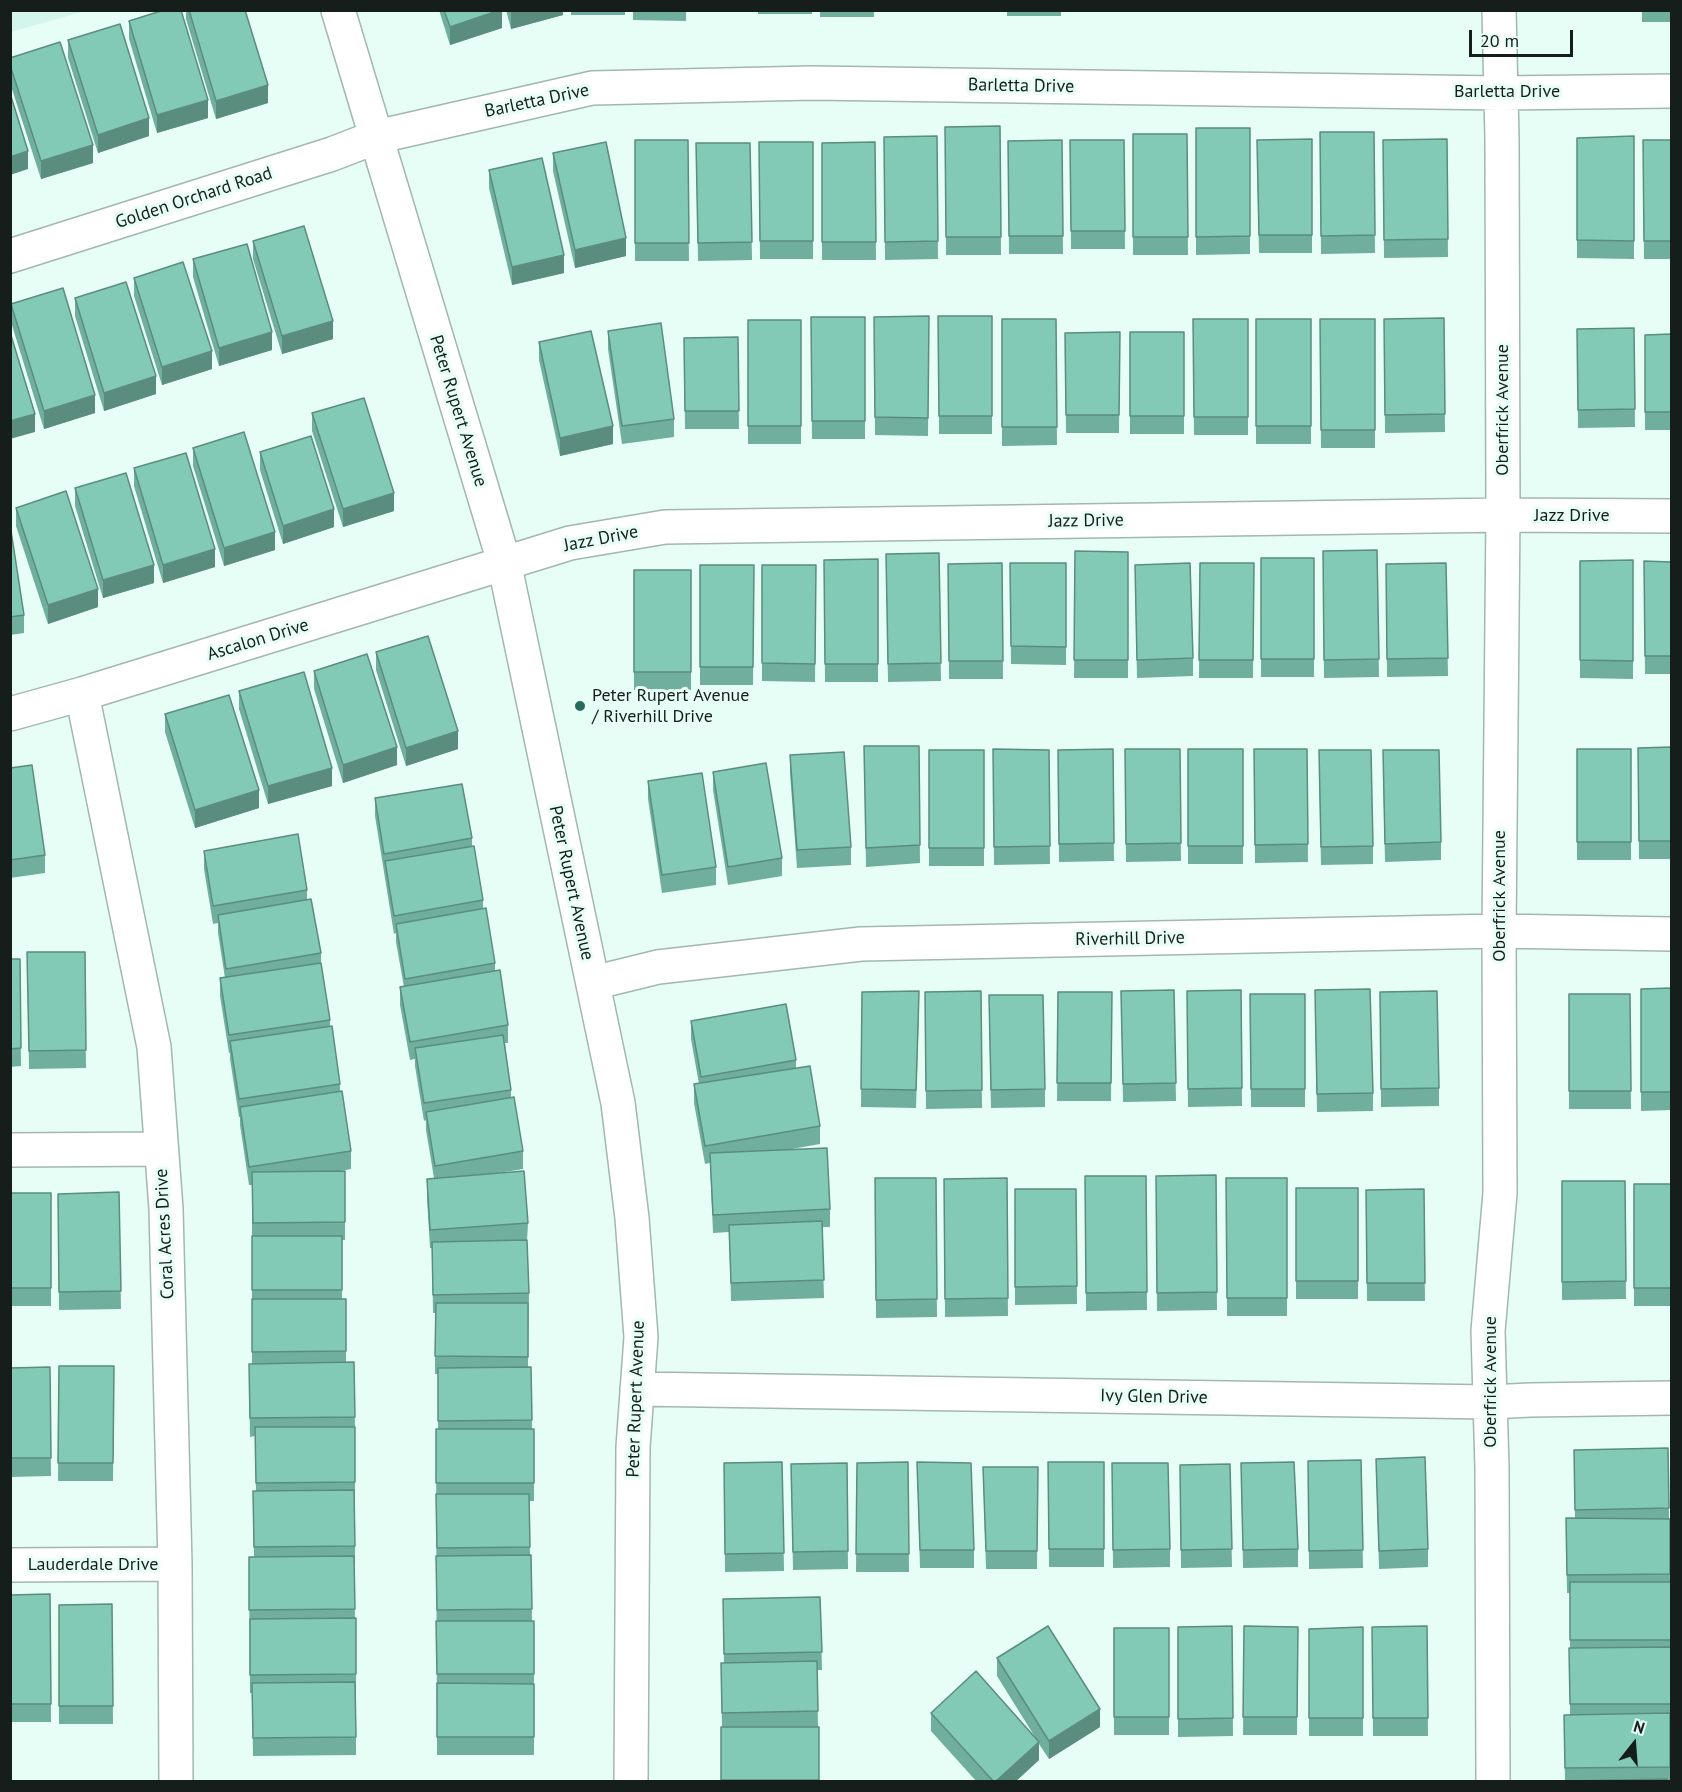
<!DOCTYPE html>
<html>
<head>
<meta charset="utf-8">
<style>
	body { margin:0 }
	#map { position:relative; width:1682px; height:1792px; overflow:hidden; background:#e7fef7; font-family:"PT Sans",sans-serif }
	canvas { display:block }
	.frame { position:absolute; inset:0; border:12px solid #161e1c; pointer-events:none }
	.north { position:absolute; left:1604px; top:1714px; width:60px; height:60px; -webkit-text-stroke:4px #e7fef7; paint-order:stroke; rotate:17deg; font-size:16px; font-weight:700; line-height:24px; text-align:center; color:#161e1c }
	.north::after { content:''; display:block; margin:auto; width:21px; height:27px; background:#161e1c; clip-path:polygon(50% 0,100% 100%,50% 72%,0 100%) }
	.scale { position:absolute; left:1469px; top:30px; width:104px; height:27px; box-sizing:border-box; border:3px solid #161e1c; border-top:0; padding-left:8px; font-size:18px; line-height:21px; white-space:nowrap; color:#161e1c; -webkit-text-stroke:4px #e7fef7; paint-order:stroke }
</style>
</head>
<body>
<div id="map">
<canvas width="1682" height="1792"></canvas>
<div class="frame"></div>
<div class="north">N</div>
<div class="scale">20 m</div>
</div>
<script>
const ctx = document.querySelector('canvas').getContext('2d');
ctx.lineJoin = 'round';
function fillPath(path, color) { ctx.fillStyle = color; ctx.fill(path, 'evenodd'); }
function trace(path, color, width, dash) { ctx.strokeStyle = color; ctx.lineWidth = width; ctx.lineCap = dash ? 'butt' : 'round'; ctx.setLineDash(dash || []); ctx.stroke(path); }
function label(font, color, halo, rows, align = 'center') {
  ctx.font = font + ' "PT Sans",sans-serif'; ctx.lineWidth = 6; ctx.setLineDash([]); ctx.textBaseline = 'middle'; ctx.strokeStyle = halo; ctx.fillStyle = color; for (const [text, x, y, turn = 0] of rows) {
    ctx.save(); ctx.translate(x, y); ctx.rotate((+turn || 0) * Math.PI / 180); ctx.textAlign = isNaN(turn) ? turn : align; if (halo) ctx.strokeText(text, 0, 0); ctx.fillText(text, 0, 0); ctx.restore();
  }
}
fillPath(new Path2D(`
	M11,10H85V11L11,32Z`), '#d4f5eb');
const minor = new Path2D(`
	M338,10L504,562L618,1103L632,1218L641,1337L633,1447L631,1782
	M10,256L332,154L376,137L592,88L812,83L1500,93L1672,91
	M82,694L154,1047L166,1209L175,1564L176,1782
	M10,714L82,694L570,543L665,527L1503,515L1672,516
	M593,983L658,967L861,944L1499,931L1672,934
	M10,1150L161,1149
	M637,1389L1490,1402L1530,1400L1672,1398
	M10,1565L175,1564
	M1493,1782L1492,1468L1488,1331L1500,1193L1499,931L1503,515L1502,139L1499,10`);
trace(minor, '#a1b7b0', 36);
trace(minor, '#fff', 33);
fillPath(new Path2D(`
	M186,10H245L268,103L216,119L186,19Z
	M439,10H502V28L450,45Z
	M506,10H563V15L511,29Z
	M571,10H625V15H571Z
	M633,10H686V21L633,20Z
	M758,10H812V14H758Z
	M820,10H874V17H820Z
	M1007,10H1061V16H1007Z
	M1070,10H1123V11H1070Z
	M1642,10H1671V22H1642Z
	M129,21L208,118L157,133L129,39Z
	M68,40L149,136L98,153L68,58Z
	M10,58L93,163L41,179L10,83Z
	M1000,126L1001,255H946L945,127Z
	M1196,128H1250V254L1196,255Z
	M1320,132H1374L1375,253L1321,254Z
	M1133,134H1187L1188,255H1133Z
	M937,136L938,259L885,260L884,137Z
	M1634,136V259L1577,258V138Z
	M1312,139V253H1259L1257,158Z
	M1447,139L1448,257L1384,258L1383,140Z
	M635,140H688L689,261H635Z
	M1062,140L1063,254H1009L1008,141Z
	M1070,140H1124L1125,249H1071Z
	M1643,140H1671V259H1644Z
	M759,142H813V259H760Z
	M875,142L876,260H822V143Z
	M696,143H750L752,260L698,261Z
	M553,153L626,256L575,268L553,171Z
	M489,170L564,273L512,285L489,188Z
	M253,241L333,339L282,354L253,259Z
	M193,259L272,350L219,366L193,277Z
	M134,278L212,369L162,385L134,296Z
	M75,298L156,394L104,411L75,316Z
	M11,304L95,413L44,429L11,322Z
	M929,316L928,436L875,435L874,317Z
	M938,316H992V434H939Z
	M811,317H865V439H812Z
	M1444,318L1445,432L1385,433L1384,319Z
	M1002,319H1056L1057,445L1002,446Z
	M1193,319H1248V435H1194Z
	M1256,319H1311V444H1256Z
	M1320,319H1375V448H1321Z
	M748,320H801V444H748Z
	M1634,328L1635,427L1578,428L1577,329Z
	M608,331L674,419V437L622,444L608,349Z
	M1120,332L1119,433H1066L1065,333Z
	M1130,332H1184V434H1130Z
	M1671,334V430H1645V335Z
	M738,337L739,429H685L684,338Z
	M539,342L613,444L560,456L539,360Z
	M312,413L394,511L343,527L312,431Z
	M193,448L275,550L224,566L193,466Z
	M260,452L334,527L283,544L260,470Z
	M134,468L215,567L163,583L134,486Z
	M75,488L154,583L103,598L75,506Z
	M16,508L98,607L48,624L16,526Z
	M10,524L24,615V633L10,635Z
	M1377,550L1379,677L1324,678L1323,551Z
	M1075,551L1128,552V678H1074Z
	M939,553L941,681L888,682L886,554Z
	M1261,558H1314V677H1261Z
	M878,559V682H825L824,560Z
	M1633,560V679L1580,678V561Z
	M1644,561L1671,562V674H1645Z
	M1002,563L1003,679H949L948,564Z
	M1010,563H1066V665L1011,664Z
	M1200,563H1254L1253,678H1199Z
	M1446,563L1448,676L1387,677L1386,564Z
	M700,565H754L753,685H700Z
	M762,565H816L815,682L762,681Z
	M634,570H691V690H634Z
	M1135,583L1193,658V676L1137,678Z
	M376,652L458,749L406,766L376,670Z
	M314,671L397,765L343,783L314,689Z
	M239,691L332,786L268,804L239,709Z
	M165,714L259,808L195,828L165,732Z
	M864,746H919L920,863L866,867Z
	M1671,747V859H1639L1638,748Z
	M993,749L1049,750L1050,864L994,865Z
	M1113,749L1114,861L1059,862L1058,750Z
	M1125,749H1180L1181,861L1126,862Z
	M1188,749H1243V864H1188Z
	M1254,749H1307L1308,862L1255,863Z
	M1577,749H1631V860H1577Z
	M929,750H984V866H929Z
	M790,755L851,847V865L797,868L790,773Z
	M10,768L45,855V873L10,878Z
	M1319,768L1373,846V864L1321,865Z
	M1383,768L1441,842V860L1385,862Z
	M713,772L782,858V876L728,885L713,790Z
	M648,781L716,867V885L662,893L648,799Z
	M375,798L472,838V846L483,900V908L495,963V970L508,1025V1043H505L511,1090V1097L523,1151V1169L498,1173L528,1223L527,1241L529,1293L528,1367H531L532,1429H534V1501H529L530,1555H531L532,1621H534V1755H437L436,1429H438V1374H435V1313H433L432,1248H430L427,1197V1179L434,1178L426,1130V1120L424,1121L415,1066V1059L410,1060L400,1005V987H404L396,942V933L394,934L375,816Z
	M204,851L307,890V900L321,953V963L330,1020V1026L340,1084V1091L351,1151V1169L340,1171H345V1240H342V1299H346V1362H354L355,1427V1564H354L356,1674V1755L253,1756L252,1693H250L249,1575L254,1557L253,1491H256L255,1436L250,1437L249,1382L252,1364V1185H249L240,1125V1117H239L230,1059V1053H229L220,996V978H225L218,933V923L213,924L204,869Z
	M27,952H85L86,1068L29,1069Z
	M10,959H20L21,1066L10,1067Z
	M1671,988V1110L1641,1111V989Z
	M1174,990L1176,1101L1123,1102L1121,991Z
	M1241,990L1242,1106L1188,1107L1187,991Z
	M981,991L982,1108L926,1109L925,992Z
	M862,992L919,1009L916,1108L861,1107Z
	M1058,992H1112L1111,1101H1057Z
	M1380,992L1439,1088V1106L1381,1107Z
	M1250,994H1305V1107H1251Z
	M1569,994H1630L1631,1109H1569Z
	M1315,1008L1373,1093V1111L1317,1112Z
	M989,1013L1045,1089V1107L991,1108Z
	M691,1021L796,1060V1068L820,1126V1144L786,1150L830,1209V1227H822L824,1298L731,1301L729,1232L713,1233L710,1163L705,1164L694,1103V1084H699L691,1039Z
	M1216,1175L1217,1310L1157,1311L1156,1176Z
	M1085,1176H1146L1147,1310L1086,1311Z
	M875,1178H936L937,1317L876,1318Z
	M1007,1178L1008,1316L945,1317L944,1179Z
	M1226,1178H1287V1316H1227Z
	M1562,1181H1625L1626,1299L1562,1300Z
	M1634,1184H1671V1306H1634Z
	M1296,1188H1358V1299H1296Z
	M1015,1189H1076L1077,1304L1015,1305Z
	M1424,1189L1425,1301H1367L1366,1190Z
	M119,1192L121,1309L59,1310L58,1194Z
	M10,1193H51V1306H10Z
	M59,1366H114L113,1481H58Z
	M50,1367L51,1476L10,1477V1368Z
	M1668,1448L1670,1582H1671V1722H1670V1782H1565L1564,1715H1570V1593H1567L1566,1518L1575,1519L1574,1450Z
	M1376,1459L1428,1549V1567L1379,1569Z
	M1361,1460L1363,1568L1309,1569L1308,1461Z
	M782,1462L784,1571L725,1572L724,1463Z
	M908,1462L909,1572H856L857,1463Z
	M917,1462L974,1550V1568H920Z
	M1048,1462H1104V1567H1049Z
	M847,1463L848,1569L793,1570L791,1464Z
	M1112,1463L1170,1549V1567L1113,1568Z
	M1241,1463L1298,1549V1567L1243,1568Z
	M1230,1464L1232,1567L1181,1568L1180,1465Z
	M983,1467H1038L1037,1569H986Z
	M50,1594L51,1722H10V1595Z
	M820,1597L822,1670H817L818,1727H819V1782H721V1727H722L721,1663H724L723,1599Z
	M112,1604L113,1724H59V1605Z
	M1232,1626L1233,1736L1178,1737V1627Z
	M1244,1626L1298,1627L1297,1735H1243Z
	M1427,1626L1428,1736H1373L1372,1627Z
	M1363,1627V1736H1309V1629Z
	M1114,1628H1169V1735H1114Z
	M997,1658L1100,1727L1049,1759L1039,1744V1760L1015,1782H977L931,1731V1713L1035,1737L997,1676Z`), '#70ae9d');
fillPath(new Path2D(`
	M500,10H502V28L450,45V27Z
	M513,10H563V15L511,29V11Z
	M268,85V103L216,119V101Z
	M208,100V118L157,133V115Z
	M149,118V136L98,153V135Z
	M93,145V163L41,179V161Z
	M28,151V169L10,175V157Z
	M626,238V256L575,268V250Z
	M564,255V273L512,285V267Z
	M333,321V339L282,354V336Z
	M272,332V350L219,366V348Z
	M212,351V369L162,385V367Z
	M156,376V394L104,411V393Z
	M95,395V413L44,429V411Z
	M35,414V432L10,439V421Z
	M613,426V444L560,456V438Z
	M394,493V511L343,527V509Z
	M334,509V527L283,544V526Z
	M275,532V550L224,566V548Z
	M215,549V567L163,583V565Z
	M154,565V583L103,598V580Z
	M98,589V607L48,624V605Z
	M458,731V749L406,766V748Z
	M397,747V765L343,783V765Z
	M332,768V786L268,804V786Z
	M259,790V808L195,828V810Z
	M1100,1709V1727L1049,1759V1741Z
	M1039,1742V1760L1015,1782H995Z`), '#5b8d7f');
const building = new Path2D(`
	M164,10H181L208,100L157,115L129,21Z
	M189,10H245L268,85L216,101Z
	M444,10H500L450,27Z
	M120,24L149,118L98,135L68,40Z
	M60,42L93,145L41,161L10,65V58Z
	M10,93L28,151L10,157Z
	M1000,126L1001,237H946L945,127Z
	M1196,128H1250V236L1196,237Z
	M1320,132H1374L1375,235L1321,236Z
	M1133,134H1187L1188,237H1133Z
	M937,136L938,241L885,242L884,137Z
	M1634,136V241L1577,240V138Z
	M1312,139V235H1259L1257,140Z
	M1447,139L1448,239L1384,240L1383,140Z
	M635,140H688L689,243H635Z
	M1062,140L1063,236H1009L1008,141Z
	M1070,140H1124L1125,231H1071Z
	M1643,140H1671V241H1644Z
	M606,142L626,238L575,250L553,153Z
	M759,142H813V241H760Z
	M875,142L876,242H822V143Z
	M696,143H750L752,242L698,243Z
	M542,158L564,255L512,267L489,170Z
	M304,226L333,321L282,336L253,241Z
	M247,244L272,332L219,348L193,259Z
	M183,262L212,351L162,367L134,278Z
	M126,282L156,376L104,393L75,298Z
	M63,288L95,395L44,411L11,304Z
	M929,316L928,418L875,417L874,317Z
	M938,316H992V416H939Z
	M811,317H865V421H812Z
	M1444,318L1445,414L1385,415L1384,319Z
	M1002,319H1056L1057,427H1002Z
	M1193,319H1248V417H1194Z
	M1256,319H1311V426H1256Z
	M1320,319H1375V430H1321Z
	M748,320H801V426H748Z
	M661,323L674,419L622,426L608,331Z
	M1634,328L1635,409L1578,410L1577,329Z
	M591,331L613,426L560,438L539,342Z
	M10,332L35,414L10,421Z
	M1120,332L1119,415H1066L1065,333Z
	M1130,332H1184V416H1130Z
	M1671,334V412H1645V335Z
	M738,337L739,411H685L684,338Z
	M364,398L394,493L343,509L312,413Z
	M244,432L275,532L224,548L193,448Z
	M311,436L334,509L283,526L260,452Z
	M186,453L215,549L163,565L134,468Z
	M126,473L154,565L103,580L75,488Z
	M66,491L98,589L48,605L16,508Z
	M10,524L24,615L10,617Z
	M1377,550L1379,659L1324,660L1323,551Z
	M1075,551L1128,552V660H1074Z
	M939,553L941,663L888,664L886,554Z
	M1261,558H1314V659H1261Z
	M878,559V664H825L824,560Z
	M1633,560V661L1580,660V561Z
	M1644,561L1671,562V656H1645Z
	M1002,563L1003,661H949L948,564Z
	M1010,563H1066V647L1011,646Z
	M1190,563L1193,658L1137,660L1135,565Z
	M1200,563H1254L1253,660H1199Z
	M1446,563L1448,658L1387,659L1386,564Z
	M700,565H754L753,667H700Z
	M762,565H816L815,664L762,663Z
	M634,570H691V672H634Z
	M428,636L458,731L406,748L376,652Z
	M367,654L397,747L343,765L314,671Z
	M304,672L332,768L268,786L239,691Z
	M229,695L259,790L195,810L165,714Z
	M864,746H919L920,845L866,848Z
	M1671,747V841H1639L1638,748Z
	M993,749L1049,750L1050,846L994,847Z
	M1113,749L1114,843L1059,844L1058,750Z
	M1125,749H1180L1181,843L1126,844Z
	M1188,749H1243V846H1188Z
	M1254,749H1307L1308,844L1255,845Z
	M1577,749H1631V842H1577Z
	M929,750H984V848H929Z
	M1319,750H1371L1373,846L1321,847Z
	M1383,750H1439L1441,842L1385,844Z
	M844,752L851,847L797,850L790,755Z
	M766,763L782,858L728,867L713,772Z
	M32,765L45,855L10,860V768Z
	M702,773L716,867L662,875L648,781Z
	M462,784L472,838L384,854L375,798Z
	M298,834L307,890L213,906L204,851Z
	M474,846L483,900L394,916L385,861Z
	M311,899L321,953L226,969L218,915Z
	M486,908L495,963L405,979L396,924Z
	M27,952H85L86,1050L29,1051Z
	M10,959H20L21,1048L10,1049Z
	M321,963L330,1020L229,1035L220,978Z
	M500,970L508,1025L410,1042L400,987Z
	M1671,988V1092H1641V989Z
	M1370,989L1373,1093L1317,1094L1315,990Z
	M1174,990L1176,1083L1123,1084L1121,991Z
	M1241,990L1242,1088L1188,1089L1187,991Z
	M919,991L916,1090L861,1089L862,992Z
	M981,991L982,1090L926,1091L925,992Z
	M1437,991L1439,1088L1381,1089L1380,992Z
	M1058,992H1112L1111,1083H1057Z
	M1250,994H1305V1089H1251Z
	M1569,994H1630L1631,1091H1569Z
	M989,995H1043L1045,1089L991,1090Z
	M786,1004L796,1060L701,1077L691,1021Z
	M332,1026L340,1084L239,1099L230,1041Z
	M503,1035L511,1090L424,1103L415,1048Z
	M810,1066L820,1126L705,1146L694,1084Z
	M342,1091L351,1151L249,1167L240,1107Z
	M514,1097L523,1151L435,1166L426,1112Z
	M827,1148L830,1209L713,1215L710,1153Z
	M345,1171V1222L253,1223L252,1172Z
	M524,1171L528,1223L430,1230L427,1179Z
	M1216,1175L1217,1292L1157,1293L1156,1176Z
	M1085,1176H1146L1147,1292L1086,1293Z
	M875,1178H936L937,1299L876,1300Z
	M1007,1178L1008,1298L945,1299L944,1179Z
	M1226,1178H1287V1298H1227Z
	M1562,1181H1625L1626,1281L1562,1282Z
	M1634,1184H1671V1288H1634Z
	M1296,1188H1358V1281H1296Z
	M1015,1189H1076L1077,1286L1015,1287Z
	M1424,1189L1425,1283H1367L1366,1190Z
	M119,1192L121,1291L59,1292L58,1194Z
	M10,1193H51V1288H10Z
	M822,1221L824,1280L731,1283L729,1225Z
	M252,1236H342V1290H252Z
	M527,1240L529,1293L433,1295L432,1242Z
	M252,1299H346V1351L252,1352Z
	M436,1303H528V1357L435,1356Z
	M354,1362L355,1417L250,1418L249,1364Z
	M59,1366H114L113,1463H58Z
	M50,1367L51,1458H10V1368Z
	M531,1367L532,1420L438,1421V1368Z
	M255,1427H355V1482L256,1483Z
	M436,1429H534V1483H436Z
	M1668,1448L1669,1508L1575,1510L1574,1450Z
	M1425,1457L1428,1549L1379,1551L1376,1459Z
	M1361,1460L1363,1550L1309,1551L1308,1461Z
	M782,1462L784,1553L725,1554L724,1463Z
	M908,1462L909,1554H856L857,1463Z
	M917,1462L971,1463L974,1550H920Z
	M1048,1462H1104V1549H1049Z
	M1294,1462L1298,1549L1243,1550L1241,1463Z
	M847,1463L848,1551L793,1552L791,1464Z
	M1112,1463H1168L1170,1549L1113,1550Z
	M1230,1464L1232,1549L1181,1550L1180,1465Z
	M983,1467H1038L1037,1551H986Z
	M354,1490L355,1546L254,1547L253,1491Z
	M436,1494H529L530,1547L437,1548Z
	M1566,1518L1670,1519V1574L1567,1575Z
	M531,1555L532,1609L437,1610L436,1556Z
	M354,1556L355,1609L249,1610V1557Z
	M1570,1582H1671V1640H1570Z
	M50,1594L51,1704H10V1595Z
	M820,1597L822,1652L724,1654L723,1599Z
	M112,1604L113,1706H59V1605Z
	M356,1618V1674L250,1675V1619Z
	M436,1621H534V1674H437Z
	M1048,1626L1100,1709L1049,1741L997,1658Z
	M1232,1626L1233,1718L1178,1719V1627Z
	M1244,1626L1298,1627L1297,1717H1243Z
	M1427,1626L1428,1718H1373L1372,1627Z
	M1363,1627V1718H1309V1629Z
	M1114,1628H1169V1717H1114Z
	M1671,1647V1704H1570L1569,1648Z
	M817,1661L818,1711L722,1713L721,1663Z
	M976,1671L1039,1742L995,1782H994L931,1713Z
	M355,1682L356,1737L253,1738L252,1683Z
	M437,1683L534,1684V1737H437Z
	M1670,1713V1767L1565,1768L1564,1715Z
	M721,1727H819V1780H721Z
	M1667,1779V1782H1571V1781Z`);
fillPath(building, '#82cab6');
trace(building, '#5b8d7f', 1.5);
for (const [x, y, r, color] of [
	[580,706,6,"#286a5b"]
]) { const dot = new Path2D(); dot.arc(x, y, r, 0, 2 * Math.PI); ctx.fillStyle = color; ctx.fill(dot); trace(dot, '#e7fef7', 2); }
label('18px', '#161e1c', '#e7fef7', [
	["Barletta Drive",1021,86,1],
	["Barletta Drive",1507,92],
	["Barletta Drive",537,101,-12],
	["Golden Orchard Road",194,198,-18],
	["Oberfrick Avenue",1503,410,-90],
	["Peter Rupert Avenue",458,411,73],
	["Jazz Drive",1572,516],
	["Jazz Drive",1086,521,-1],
	["Jazz Drive",601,539,-11],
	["Ascalon Drive",258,640,-17],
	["Peter Rupert Avenue",571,883,78],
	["Oberfrick Avenue",1500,896,-90],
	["Riverhill Drive",1130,939,-1],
	["Coral Acres Drive",165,1234,-93],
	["Oberfrick Avenue",1491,1382,-90],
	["Ivy Glen Drive",1154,1397,1],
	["Peter Rupert Avenue",636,1399,-88],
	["Lauderdale Drive",93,1565]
]);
label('18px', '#161e1c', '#e7fef7', [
	["Peter Rupert Avenue",592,696],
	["/ Riverhill Drive",592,717]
], 'left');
</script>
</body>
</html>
